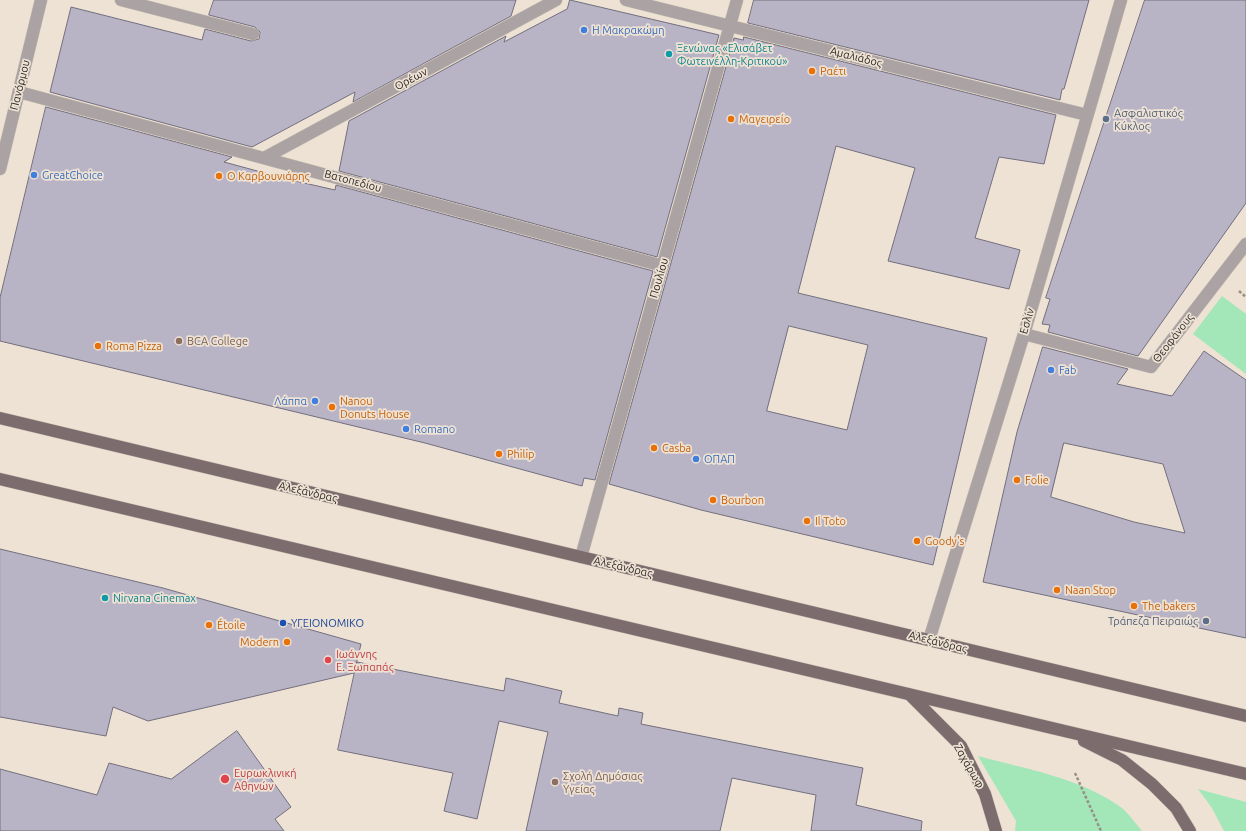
<!DOCTYPE html>
<html>
<head>
<meta charset="utf-8">
<style>
	body { margin:0 }
	canvas { display:block; background:#eee2d4 }
</style>
</head>
<body>
<canvas width="1246" height="831"></canvas>
<script>
const ctx = document.querySelector('canvas').getContext('2d');
ctx.lineJoin = 'round';
function fillPath(path, color) { ctx.fillStyle = color; ctx.fill(path, 'evenodd'); }
function trace(path, color, width, dash) { ctx.strokeStyle = color; ctx.lineWidth = width; ctx.lineCap = dash ? 'butt' : 'round'; ctx.setLineDash(dash || []); ctx.stroke(path); }
function label(font, color, halo, rows, align = 'center') {
  ctx.font = font + ' Ubuntu,sans-serif'; ctx.lineWidth = 3.5; ctx.setLineDash([]); ctx.textBaseline = 'middle'; ctx.strokeStyle = halo; ctx.fillStyle = color; for (const [text, x, y, turn = 0] of rows) {
    ctx.save(); ctx.translate(x, y); ctx.rotate((+turn || 0) * Math.PI / 180); ctx.textAlign = isNaN(turn) ? turn : align; if (halo) ctx.strokeText(text, 0, 0); ctx.fillText(text, 0, 0); ctx.restore();
  }
}
fillPath(new Path2D(`
	M1222,296L1246,314V374L1193,334Z
	M978,756C1026,769 1081,778 1122,808C1129,814 1136,824 1142,831H1015L1016,821Z
	M1198,789L1246,802V831H1224L1212,808Z`), '#a3e6b8');
const building = new Path2D(`
	M214,0H516L511,16L353,102L355,92L252,147L50,92L71,7L202,40L205,29L251,41L259,39L260,32L255,27L209,15Z
	M570,0L719,35L657,257L339,171L349,121L506,36L504,42L567,9Z
	M754,0H1089L1064,89H1062L1060,100L748,23Z
	M1145,0H1246V203L1138,356L1048,332L1050,325L1042,324L1050,299L1046,298Z
	M744,37L1056,115L1044,164L999,157L975,238L1020,250L1009,289L888,261L915,168L836,146L798,293L987,338L933,565L701,510L609,484L734,38L743,40ZM789,326L868,345L847,430L767,411Z
	M46,107L232,157L224,162L287,179L335,190L336,185L653,271L595,480L584,478L582,486L425,443L0,341V298Z
	M1043,347L1128,369L1117,384L1172,396L1204,351L1246,380V638L983,582L1017,432ZM1064,443L1163,464L1185,533L1134,522L1051,497Z
	M0,549L163,588L361,644L354,673L148,721L113,707L106,736L0,717Z
	M357,662L504,691L506,678L562,691L559,703L618,716L619,708L643,713L641,724L863,768L856,805L922,821L921,831H811L816,795L732,778L720,831H526L548,732L499,721L477,819L444,811L453,773L338,750Z
	M237,731L291,807L275,819L284,831H0V769L97,795L109,763L171,779Z`);
fillPath(building, '#b8b4c5');
trace(building, '#736f7e', 1);
const minor = new Path2D(`
	M121,0L253,34
	M626,0L1087,115
	M19,92L663,266
	M266,157L556,0
	M0,169L41,0
	M1024,334L1151,367L1246,244
	M581,557L737,0
	M929,640L1024,334L1121,0`);
const major = new Path2D(`
	M0,418L1246,716
	M0,479L1246,774
	M909,694L961,746L985,794L996,831
	M1084,741L1122,760L1152,784L1176,808L1190,831`);
trace(minor, '#c7bdb1', 13);
trace(major, '#c7bdb1', 13);
trace(new Path2D(`
	M1239,291L1246,297
	M1075,773L1101,831`), '#988f85', 2.5, [3, 2]);
trace(minor, '#aba3a3', 12);
trace(major, '#7c6c6e', 12);
for (const [x, y, r, color] of [
	[584,30,4,"#3f7fe0"],
	[669,54,4,"#0f9aa8"],
	[812,71,4,"#e8710a"],
	[731,119,4,"#e8710a"],
	[1106,119,4,"#5c6f8a"],
	[34,175,4,"#3f7fe0"],
	[219,176,4,"#e8710a"],
	[179,341,4,"#8d6e63"],
	[98,346,4,"#e8710a"],
	[1051,370,4,"#3f7fe0"],
	[315,401,4,"#3f7fe0"],
	[332,407,4,"#e8710a"],
	[406,429,4,"#3f7fe0"],
	[654,448,4,"#e8710a"],
	[499,454,4,"#e8710a"],
	[696,459,4,"#3f7fe0"],
	[1017,480,4,"#e8710a"],
	[713,500,4,"#e8710a"],
	[807,521,4,"#e8710a"],
	[917,541,4,"#e8710a"],
	[1057,590,4,"#e8710a"],
	[105,598,4,"#0f9aa8"],
	[1134,606,4,"#e8710a"],
	[1206,621,4,"#5c6f8a"],
	[283,623,4,"#1a4fb4"],
	[209,625,4,"#e8710a"],
	[287,642,4,"#e8710a"],
	[328,660,4,"#e0444e"],
	[225,779,5,"#e0444e"],
	[555,782,4,"#8d6e63"]
]) { const dot = new Path2D(); dot.arc(x, y, r, 0, 2 * Math.PI); ctx.fillStyle = color; ctx.fill(dot); trace(dot, '#eee2d4', 1.5); }
label('11px', '#366cbe', '#eee2d4', [
	["Η Μακρακώμη",592,30],
	["GreatChoice",42,175],
	["Fab",1059,370],
	["Λάππα",307,401,"right"],
	["Romano",414,429],
	["ΟΠΑΠ",704,459]
], 'left');
label('11px', '#0d838f', '#eee2d4', [
	["Ξενώνας «Ελισάβετ",677,48],
	["Φωτεινέλλη-Κριτικού»",677,61],
	["Nirvana Cinemax",113,598]
], 'left');
label('11px', '#2d2823', '#eee2d4', [
	["Αμαλιάδος",856,57,14],
	["Ορέων",411,79,-28],
	["Πανόρμου",20,85,-76],
	["Βατοπεδίου",353,181,15],
	["Πουλίου",659,278,-74],
	["Εσλίν",1027,321,-74],
	["Θεοφάνους",1173,338,-52],
	["Αλεξάνδρας",308,492,13],
	["Αλεξάνδρας",623,567,13],
	["Αλεξάνδρας",938,642,14],
	["Ζαχάρωφ",969,766,60]
]);
label('11px', '#c56008', '#eee2d4', [
	["Ραέτι",820,71],
	["Μαγειρείο",739,119],
	["Ο Καρβουνιάρης",227,176],
	["Roma Pizza",106,346],
	["Nanou",340,401],
	["Donuts House",340,414],
	["Casba",662,448],
	["Philip",507,454],
	["Folie",1025,480],
	["Bourbon",721,500],
	["Il Toto",815,521],
	["Goody's",925,541],
	["Naan Stop",1065,590],
	["The bakers",1142,606],
	["Étoile",217,625],
	["Modern",279,642,"right"]
], 'left');
label('11px', '#4e5e75', '#eee2d4', [
	["Ασφαλιστικός",1114,113],
	["Κύκλος",1114,126],
	["Τράπεζα Πειραιώς",1198,621,"right"]
], 'left');
label('11px', '#785e54', '#eee2d4', [
	["BCA College",187,341],
	["Σχολή Δημόσιας",563,776],
	["Υγείας",563,789]
], 'left');
label('11px', '#164399', '#eee2d4', [
	["ΥΓΕΙΟΝΟΜΙΚΟ",291,623]
], 'left');
label('11px', '#be3a42', '#eee2d4', [
	["Ιωάννης",336,654],
	["Ε. Ξωπαπάς",336,667],
	["Ευρωκλινική",234,773],
	["Αθηνών",234,786]
], 'left');
</script>
</body>
</html>
